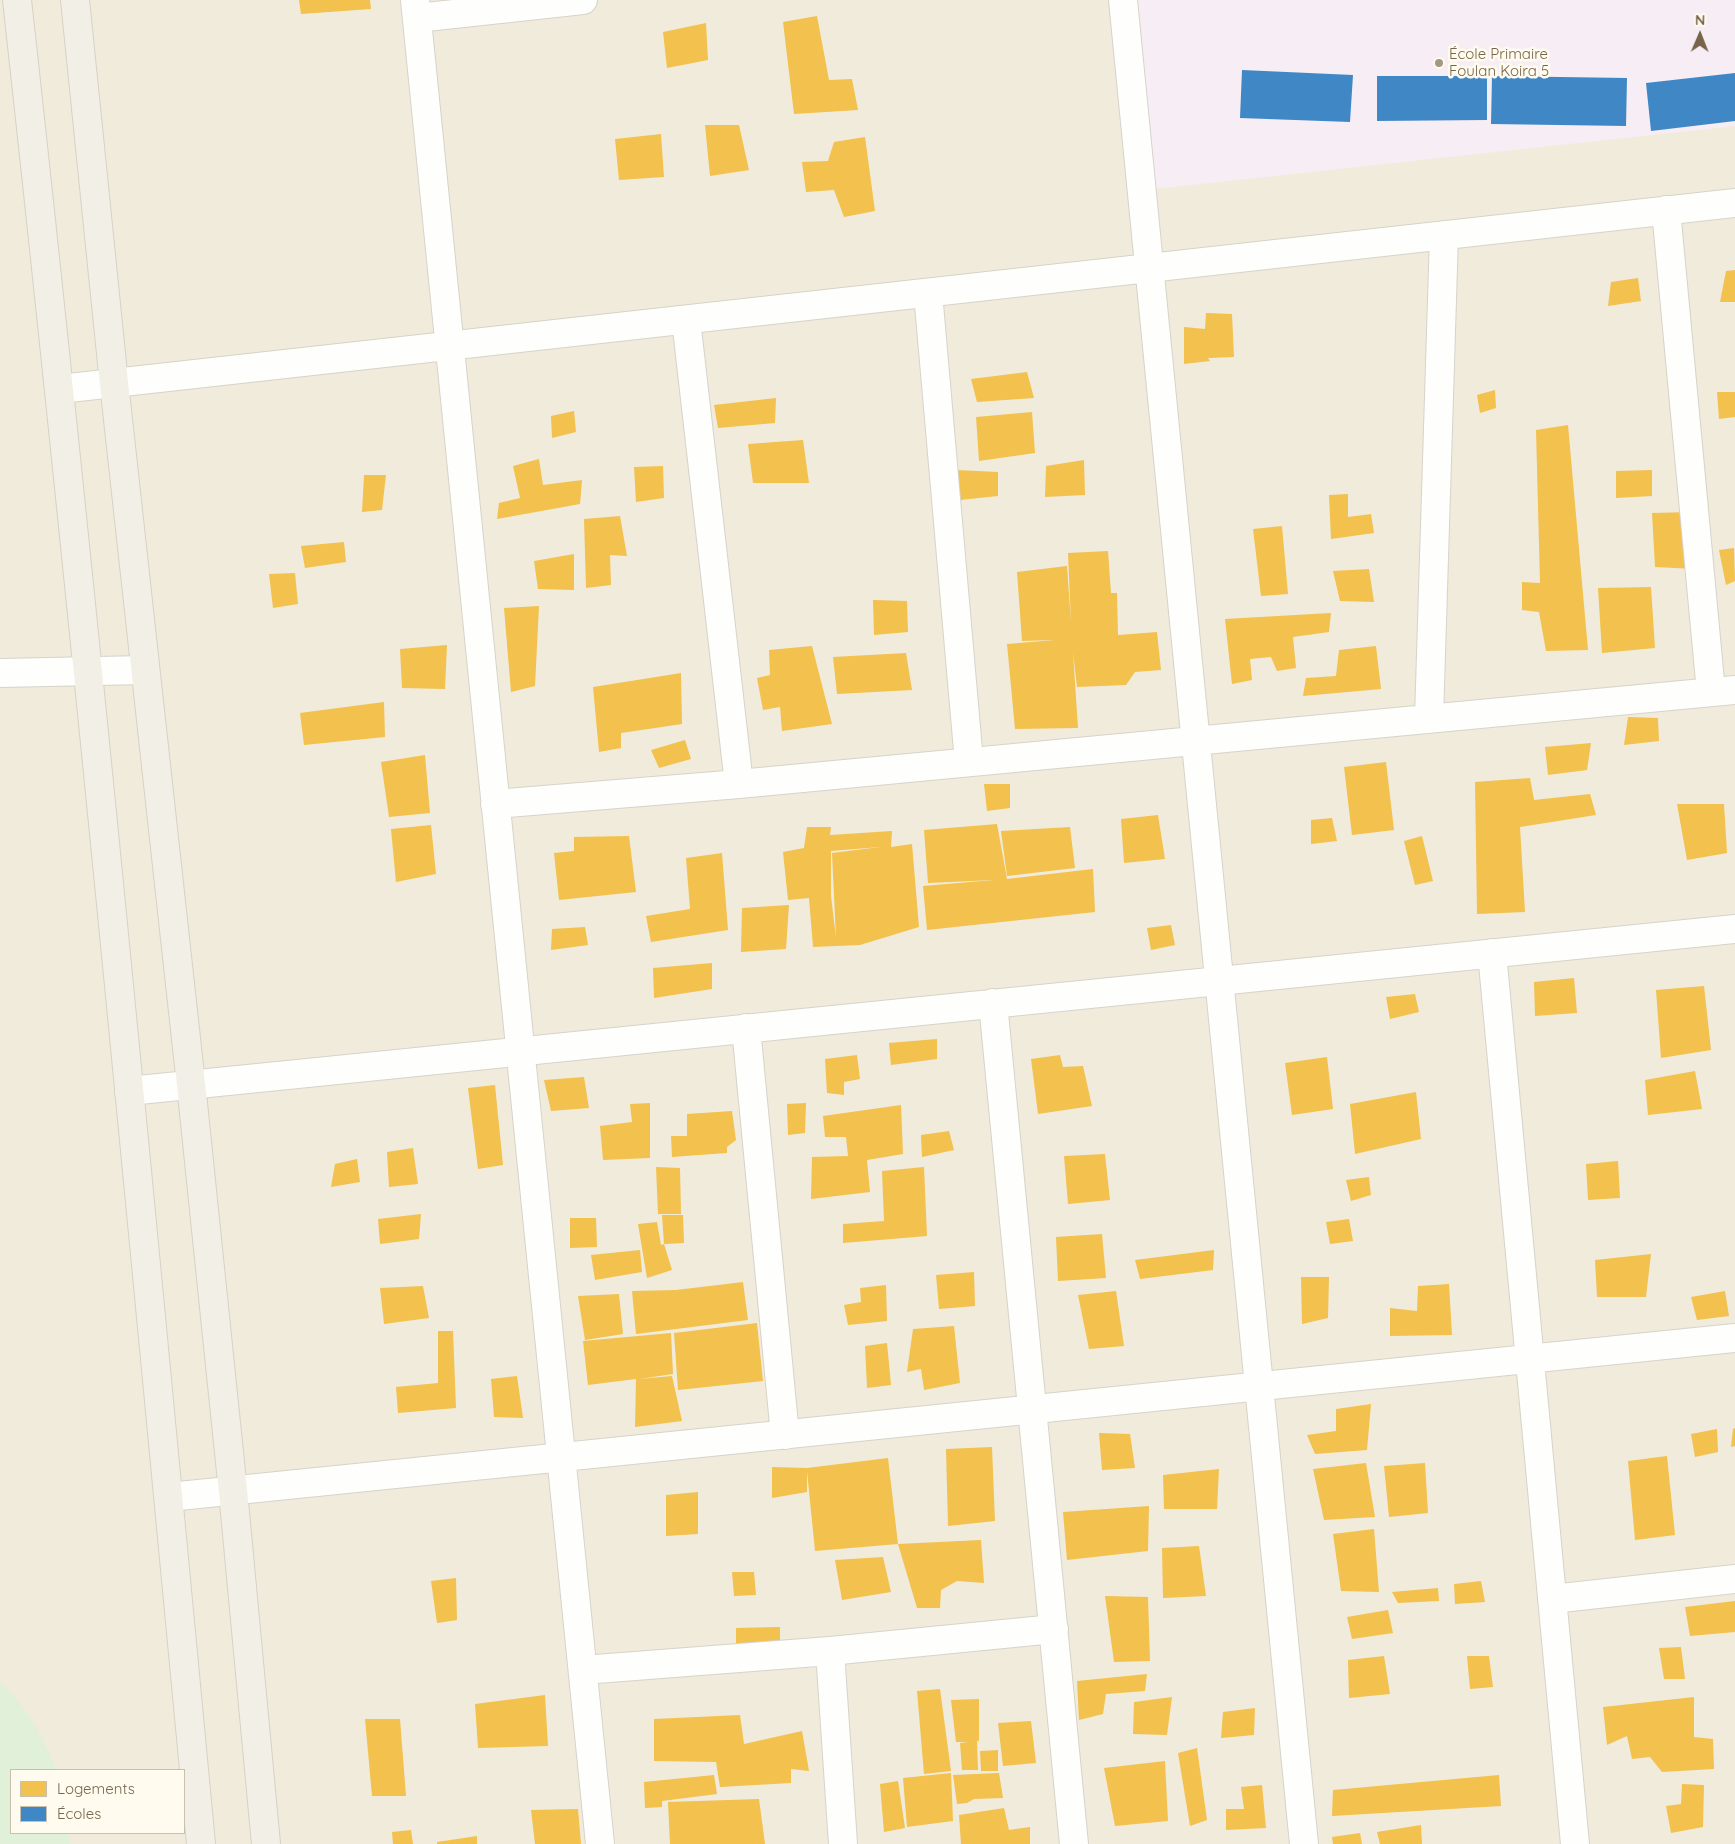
<!DOCTYPE html>
<html>
<head>
<meta charset="utf-8">
<style>
	body { margin:0 }
	#map { position:relative; width:1735px; height:1844px; overflow:hidden; background:#f8f6ed; font-family:Quicksand,sans-serif }
	canvas { display:block }
	.legend { position:absolute; left:10px; top:1769px; width:175px; height:65px; box-sizing:border-box; background:#fffcef; border:1px solid #c9bfad; margin:0; padding:6px 9px; list-style:none; font-size:15px; color:#78644b }
	.legend li { display:flex; align-items:center; gap:10px; height:25px }
	.legend b { width:25px; border:1px solid #c9bfad }
	.north { position:absolute; left:1675px; top:10px; width:50px; height:50px; -webkit-text-stroke:4px #fffcef; paint-order:stroke; rotate:1deg; font-size:14px; font-weight:700; line-height:20px; text-align:center; color:#78644b }
	.north::after { content:''; display:block; margin:auto; width:18px; height:22px; background:#78644b; clip-path:polygon(50% 0,100% 100%,50% 72%,0 100%) }
</style>
</head>
<body>
<div id="map">
<canvas width="1735" height="1844"></canvas>
<ul class="legend">
<li><b style="height:14px;background:#f2c14e"></b>Logements</li>
<li><b style="height:14px;background:#3f88c5"></b>Écoles</li>
</ul>
<div class="north">N</div>
</div>
<script>
const ctx = document.querySelector('canvas').getContext('2d');
ctx.lineJoin = 'round';
function fillPath(path, color) { ctx.fillStyle = color; ctx.fill(path, 'evenodd'); }
function trace(path, color, width, dash) { ctx.strokeStyle = color; ctx.lineWidth = width; ctx.lineCap = dash ? 'butt' : 'round'; ctx.setLineDash(dash || []); ctx.stroke(path); }
function label(font, color, halo, rows, align = 'center') {
  ctx.font = font + ' Quicksand,sans-serif'; ctx.lineWidth = 5; ctx.setLineDash([]); ctx.textBaseline = 'middle'; ctx.strokeStyle = halo; ctx.fillStyle = color; for (const [text, x, y, turn = 0] of rows) {
    ctx.save(); ctx.translate(x, y); ctx.rotate((+turn || 0) * Math.PI / 180); ctx.textAlign = isNaN(turn) ? turn : align; if (halo) ctx.strokeText(text, 0, 0); ctx.fillText(text, 0, 0); ctx.restore();
  }
}
fillPath(new Path2D(`
	M0,0H1735V1844H0ZM11,1770H184V1833H11Z`), '#f1ebdb');
fillPath(new Path2D(`
	M1138,0H1735V126L1155,189Z`), '#f7edf4');
fillPath(new Path2D(`
	M0,1682C27,1706 43,1738 57,1770H11V1833H68L70,1844H0Z`), '#e1f0d8');
fillPath(new Path2D(`
	M299,0H370L371,9L301,14Z
	M817,16L829,80L852,79L858,110L794,114L783,22Z
	M706,23L708,60L667,68L663,32Z
	M705,125H739L749,170L710,176Z
	M661,134L664,177L619,180L615,139Z
	M865,137L875,211L844,217L834,190L806,192L802,162L828,161L834,142Z
	M1735,270V302H1720L1726,271Z
	M1638,278L1641,301L1608,306L1611,282Z
	M1206,313L1232,314L1234,357L1208,358L1210,361L1184,364V327L1205,329Z
	M1027,372L1034,398L977,402L971,379Z
	M1495,390L1496,408L1480,413L1477,395Z
	M1717,392H1735V417L1719,419Z
	M776,398L775,423L718,428L714,405Z
	M574,411L576,432L552,438L551,416Z
	M1032,412L1035,453L979,461L976,417Z
	M1568,425L1588,650L1546,651L1539,612L1522,610V582L1540,583L1536,430Z
	M803,440L809,483H753L748,444Z
	M539,459L543,485L582,480L580,504L497,519L499,503L520,498L513,466Z
	M1084,460L1085,495L1045,497L1046,466Z
	M663,466L664,498L636,502L634,467Z
	M956,470L998,472V496L960,500Z
	M1652,470V496L1616,498V471Z
	M364,475H386L382,510L362,512Z
	M1348,494V517L1371,514L1374,533L1331,539L1329,495Z
	M1692,512L1695,569L1655,567L1652,513Z
	M620,516L627,556L610,555L611,585L586,588L584,519Z
	M1282,526L1288,594L1261,596L1253,529Z
	M344,542L346,562L305,568L301,546Z
	M1734,548L1735,581L1726,585L1719,550Z
	M1108,551L1111,593H1117L1118,635L1157,632L1161,670L1135,672L1126,685L1077,687L1073,652L1078,728L1015,729L1007,644L1055,640L1022,641L1017,572L1067,566L1071,623L1068,553Z
	M574,554V590L538,589L534,561Z
	M1369,569L1374,602L1340,601L1333,571Z
	M295,573L298,604L273,608L269,574Z
	M1651,587L1655,648L1602,653L1598,588Z
	M873,600L907,601L908,632L874,635Z
	M539,606L535,686L511,692L504,608Z
	M1331,613L1329,632L1293,637L1296,668L1277,671L1271,657L1250,659L1252,680L1232,684L1225,619Z
	M447,645L445,689L402,688L400,649Z
	M812,646L832,724L782,731L780,707L763,710L757,678L770,675L769,650Z
	M1376,646L1381,689L1303,696L1306,678L1336,676L1339,650Z
	M906,653L912,690L837,694L833,657Z
	M681,673L682,724L621,733V748L599,752L593,687Z
	M384,702L385,737L304,745L300,713Z
	M1628,717L1658,718L1659,741L1624,745Z
	M685,740L691,759L659,768L651,750Z
	M1591,743L1587,770L1548,775L1545,747Z
	M425,755L430,813L389,817L381,762Z
	M1386,762L1394,830L1352,835L1344,767Z
	M1530,778L1534,800L1590,794L1596,815L1520,827L1525,912L1477,914L1475,782Z
	M984,784H1010V808L987,811Z
	M1677,804H1724L1727,853L1687,860Z
	M1158,815L1165,859L1124,863L1121,819Z
	M1332,818L1337,841L1311,844V820Z
	M997,824L1007,879L1093,869L1095,912L927,930L923,886L994,880L928,883L924,830Z
	M431,825L436,874L396,882L391,829Z
	M807,827H831L830,835L892,831L891,847L912,844L919,927L860,945L813,947L809,898L788,900L783,852L804,848ZM880,847L832,853L836,938L831,896V851Z
	M1070,827L1075,868L1007,876L1001,831Z
	M629,836L636,892L559,900L554,853L574,851V837Z
	M1422,836L1433,881L1415,885L1404,841Z
	M722,853L728,930L651,942L646,916L690,909L686,858Z
	M789,905L786,949L741,952L742,908Z
	M1171,925L1175,945L1151,950L1147,928Z
	M585,927L588,945L551,950L552,929Z
	M712,963V989L654,998L653,968Z
	M1574,978L1577,1013L1535,1016L1534,982Z
	M1704,986L1711,1050L1661,1058L1656,990Z
	M1415,994L1419,1012L1390,1019L1386,997Z
	M937,1039V1059L891,1065L889,1043Z
	M857,1055L860,1079L844,1082V1095L827,1093L825,1059Z
	M1060,1055L1063,1067L1083,1066L1092,1106L1038,1114L1031,1059Z
	M1327,1057L1333,1109L1292,1115L1285,1063Z
	M1695,1071L1702,1109L1648,1115L1645,1080Z
	M584,1077L589,1108L551,1111L544,1080Z
	M495,1085L503,1165L478,1169L468,1088Z
	M1416,1092L1421,1139L1355,1154L1350,1104Z
	M650,1103V1158L603,1160L600,1126L632,1122L630,1104Z
	M806,1103L805,1133L788,1135L787,1104Z
	M901,1105L903,1154L867,1160L870,1192L811,1199L812,1157L848,1156L846,1137H825L823,1116Z
	M732,1111L736,1140L727,1147V1153L672,1157L671,1136H687V1114Z
	M949,1131L954,1150L922,1157L921,1135Z
	M413,1148L418,1184L389,1187L387,1152Z
	M1105,1154L1110,1200L1068,1204L1064,1156Z
	M357,1159L360,1182L331,1187L335,1164Z
	M1618,1161L1620,1198L1588,1200L1586,1164Z
	M656,1167L680,1168L681,1214H658Z
	M924,1167L927,1236L843,1243V1224L884,1221L882,1171Z
	M1369,1177L1371,1195L1351,1201L1346,1180Z
	M421,1214L419,1239L380,1244L378,1219Z
	M662,1215H683L684,1243L664,1244Z
	M570,1218H596L597,1247L570,1248Z
	M1349,1219L1353,1241L1330,1244L1326,1222Z
	M657,1222L661,1245L664,1244L672,1270L647,1278L638,1224Z
	M1102,1234L1106,1278L1058,1281L1056,1237Z
	M640,1250L642,1272L595,1280L591,1255Z
	M1214,1250L1213,1270L1140,1279L1135,1260Z
	M1651,1254L1646,1297H1597L1595,1260Z
	M974,1272L975,1306L939,1309L936,1275Z
	M1301,1277H1329L1328,1318L1302,1324Z
	M743,1282L748,1320L636,1334L632,1291L676,1290Z
	M1449,1284L1452,1335L1390,1336V1308L1417,1311L1418,1286Z
	M886,1285L887,1321L848,1325L844,1305L861,1302L860,1288Z
	M423,1286L429,1318L384,1324L380,1288Z
	M1116,1291L1124,1346L1089,1349L1078,1295Z
	M1725,1291L1729,1316L1697,1320L1691,1297Z
	M619,1294L623,1334L585,1340L578,1296Z
	M757,1323L763,1381L678,1390L674,1333Z
	M954,1326L960,1383L924,1390L921,1369L907,1372L913,1329Z
	M438,1331H453L456,1408L398,1413L396,1387L438,1383Z
	M671,1333L673,1374L639,1379L672,1376L682,1421L635,1427L636,1379L588,1385L583,1341Z
	M887,1343L891,1385L867,1388L865,1346Z
	M517,1376L523,1418L494,1417L491,1379Z
	M1371,1404L1367,1450L1315,1454L1307,1435L1336,1431V1409Z
	M1735,1428V1446L1731,1447L1733,1429Z
	M1717,1429L1718,1452L1695,1457L1691,1434Z
	M1099,1433L1130,1434L1135,1468L1102,1470Z
	M992,1447L995,1521L948,1526L946,1449Z
	M1667,1456L1675,1535L1635,1540L1628,1461Z
	M888,1458L898,1544L815,1551L807,1471V1492L772,1498V1467L807,1468Z
	M1366,1463L1375,1517L1324,1520L1313,1469Z
	M1425,1463L1428,1513L1389,1517L1384,1466Z
	M1219,1469L1217,1509H1164L1163,1475Z
	M698,1492V1534L666,1536V1495Z
	M1149,1506L1148,1551L1067,1560L1063,1512Z
	M1374,1529L1379,1592L1341,1591L1333,1534Z
	M981,1540L984,1583L957,1581L941,1590L940,1608H917L898,1544Z
	M1199,1546L1206,1596L1163,1598L1162,1548Z
	M883,1557L891,1592L842,1600L835,1560Z
	M732,1572H754L756,1595L734,1596Z
	M456,1578L457,1620L437,1623L431,1581Z
	M1481,1581L1485,1602L1455,1604L1454,1584Z
	M1438,1588L1439,1601L1398,1603L1392,1592Z
	M1105,1596L1148,1597L1150,1661L1114,1662Z
	M1735,1601V1632L1690,1636L1685,1607Z
	M1388,1610L1393,1633L1352,1639L1347,1617Z
	M780,1627V1650L736,1654V1628Z
	M1681,1647L1685,1679H1664L1659,1648Z
	M1384,1656L1390,1694L1349,1698L1348,1660Z
	M1467,1656H1489L1493,1687L1470,1689Z
	M1147,1674L1145,1691L1106,1694L1103,1714L1079,1720L1077,1681Z
	M940,1689L951,1771L924,1774L917,1691Z
	M545,1695L548,1746L478,1748L475,1704Z
	M1172,1697L1167,1735L1133,1734L1134,1702Z
	M1694,1697V1737L1713,1739L1714,1769L1662,1772L1650,1757L1632,1759L1627,1736L1607,1745L1603,1707Z
	M979,1699V1741H977L978,1770H962L960,1743L968,1742H956L951,1700Z
	M1255,1708L1254,1735L1221,1738L1223,1712Z
	M740,1715L744,1744L802,1731L809,1771L791,1769V1783L720,1787L716,1762L654,1761V1719Z
	M365,1719H400L406,1796H372Z
	M1031,1721L1036,1763L1003,1766L998,1723Z
	M1197,1748L1207,1820L1190,1826L1178,1753Z
	M998,1750V1771H981L980,1751Z
	M1165,1761L1168,1821L1115,1826L1104,1768Z
	M951,1773L953,1821L907,1827L903,1778Z
	M999,1773L1003,1798L974,1799L967,1803L957,1804L953,1775Z
	M714,1775L717,1794L662,1801V1807L645,1808L644,1782Z
	M1499,1775L1501,1806L1332,1816L1333,1790Z
	M898,1781L905,1828L884,1832L880,1784Z
	M1682,1784L1704,1785L1703,1827L1671,1833L1666,1806L1681,1804Z
	M1262,1785L1266,1828L1226,1830V1809H1244L1241,1787Z
	M759,1799L765,1844H670L668,1802Z
	M1004,1808L1009,1830L1030,1827V1844H961L959,1815Z
	M578,1809L581,1844H535L531,1810Z
	M1421,1825L1422,1844H1380L1377,1832Z
	M411,1830L413,1844H393L392,1832Z
	M1360,1833L1362,1844H1333L1332,1837Z
	M477,1836V1844H437V1842Z`), '#f2c14e');
fillPath(new Path2D(`
	M1242,70L1353,75L1350,122L1240,118Z
	M1735,73V121L1651,131L1646,83Z
	M1377,76H1487V120L1377,121Z
	M1492,76L1627,78L1626,126L1491,124Z`), '#3f88c5');
const minor = new Path2D(`
	M415,0L600,1844
	M1123,0L1304,1844
	M417,18L583,0
	M1666,210L1711,692
	M928,293L969,762
	M686,320L739,784
	M60,389L1735,203
	M0,673L145,670
	M1429,719L1444,235
	M495,804L739,784L1735,690
	M1492,953L1575,1844
	M993,1003L1074,1844
	M746,1028L785,1435
	M129,1091L1735,929
	M169,1497L1735,1338
	M1552,1599L1735,1579
	M830,1651L843,1844
	M583,1670L830,1651L1054,1629`);
const major = new Path2D(`
	M17,0C85,614 143,1229 201,1844
	M75,0L114,383L191,1084L233,1491L266,1844`);
trace(minor, '#d7d3cb', 30);
trace(major, '#d7d1c7', 30);
trace(minor, '#fefefc', 28);
trace(major, '#f2f0e6', 28);
for (const [x, y, r, color] of [
	[1439,63,5,"#a59784"]
]) { const dot = new Path2D(); dot.arc(x, y, r, 0, 2 * Math.PI); ctx.fillStyle = color; ctx.fill(dot); trace(dot, '#fffcef', 2); }
label('15px', '#78644b', '#fffcef', [
	["École Primaire",1449,54],
	["Foulan Koira 5",1449,71]
], 'left');
</script>
</body>
</html>
